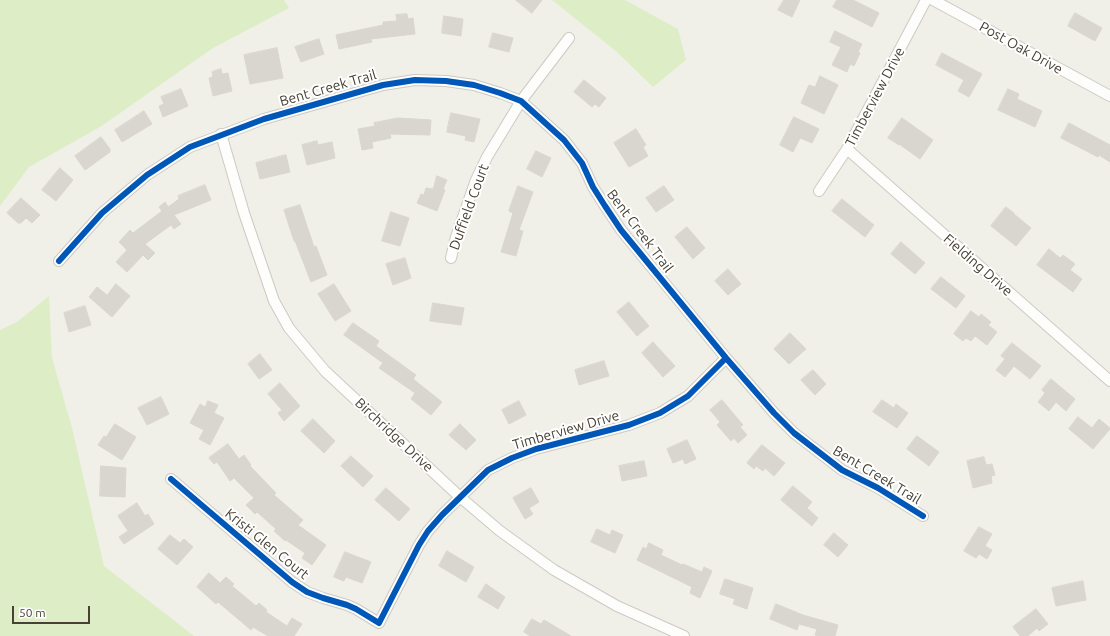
<!DOCTYPE html>
<html>
<head>
<meta charset="utf-8">
<style>
	body { margin:0 }
	#map { position:relative; width:1110px; height:636px; overflow:hidden; background:#f0efe8; font-family:Ubuntu,sans-serif }
	canvas { display:block }
	.scale { position:absolute; left:12px; top:606px; width:78px; height:18px; box-sizing:border-box; border:2px solid #484134; border-top:0; padding-left:5px; font-size:12px; line-height:14px; white-space:nowrap; color:#484134; -webkit-text-stroke:3px #fff; paint-order:stroke }
</style>
</head>
<body>
<div id="map">
<canvas width="1110" height="636"></canvas>
<div class="scale">50 m</div>
</div>
<script>
const ctx = document.querySelector('canvas').getContext('2d');
ctx.lineJoin = 'round';
function fillPath(path, color) { ctx.fillStyle = color; ctx.fill(path, 'evenodd'); }
function trace(path, color, width, dash) { ctx.strokeStyle = color; ctx.lineWidth = width; ctx.lineCap = dash ? 'butt' : 'round'; ctx.setLineDash(dash || []); ctx.stroke(path); }
function label(font, color, halo, rows, align = 'center') {
  ctx.font = font + ' Ubuntu,sans-serif'; ctx.lineWidth = 4; ctx.setLineDash([]); ctx.textBaseline = 'middle'; ctx.strokeStyle = halo; ctx.fillStyle = color; for (const [text, x, y, turn = 0] of rows) {
    ctx.save(); ctx.translate(x, y); ctx.rotate((+turn || 0) * Math.PI / 180); ctx.textAlign = isNaN(turn) ? turn : align; if (halo) ctx.strokeText(text, 0, 0); ctx.fillText(text, 0, 0); ctx.restore();
  }
}
fillPath(new Path2D(`
	M0,0H284L289,8L213,48L100,127L29,167L0,206Z
	M552,0H625L678,29L686,60L653,87L617,52Z
	M49,296L52,358L72,428L104,566L194,636H0V330L17,322Z`), '#ddeec6');
const building = new Path2D(`
	M516,0H542L532,13Z
	M784,0H800L792,17L778,10Z
	M837,0H853L879,13L872,27L833,7Z
	M1075,13L1102,28L1095,41L1068,26Z
	M407,14L408,19L413,18L415,34L371,39L372,42L339,49L336,35L383,25V22L397,21L396,15Z
	M444,16L463,19L461,36L442,33Z
	M835,31L862,44L858,52L860,53L854,66L850,64L847,72L832,65L841,47L830,42Z
	M493,33L513,38L509,52L489,47Z
	M319,39L324,54L301,62L295,47Z
	M277,48L283,78L250,84L244,55Z
	M942,53L982,74L969,97L958,91L964,80L936,65Z
	M221,69L222,74L228,73L232,91L213,96L209,78L213,77L212,72Z
	M820,76L838,85L824,114L801,103L809,85L815,87Z
	M584,80L606,98L599,107L595,104L592,107L574,92Z
	M181,89L188,106L163,117L159,106L164,104L161,97Z
	M1008,89L1019,94L1017,99L1042,111L1035,127L998,110Z
	M144,111L152,124L122,142L115,130Z
	M451,113L480,119L474,142L465,140L466,136L447,132Z
	M794,117L819,129L812,143L800,138L793,152L780,145Z
	M398,118L431,120L430,135L390,134L391,138L372,142L373,148L362,150L358,129L375,126L374,123Z
	M902,118L933,140L920,159L899,144V145L888,138Z
	M1069,123L1110,145V162L1099,155L1098,157L1061,138Z
	M636,129L646,145L643,147L648,156L629,167L614,143Z
	M101,137L110,149V152L85,170L75,156Z
	M317,141L318,145L332,142L335,158L307,165L302,145Z
	M536,151L551,158L542,177L527,169Z
	M286,155L290,172L260,179L256,163Z
	M60,168L73,180L56,201L42,190Z
	M437,176L447,180L443,189L445,190L437,211L417,203L421,194L424,195L426,188L433,189Z
	M205,185L211,200L174,215L181,224L174,229L171,225L145,244L155,253L148,260L143,255L127,272L116,262L127,250L119,242L130,230L133,233L162,211L159,207L165,202L168,207L179,199L178,196Z
	M518,186L533,192L519,230L523,231L516,256L501,252L513,213L509,211Z
	M664,186L674,200L656,212L646,198Z
	M21,198L40,215L32,223L26,218L21,223H18L7,213Z
	M842,199L874,225L865,237L832,211Z
	M300,205L314,247L316,246L327,275L311,282L295,241H294L284,210Z
	M1006,207L1014,213V214L1031,228L1016,246L991,226Z
	M391,212L409,218L400,246L382,241Z
	M687,227L705,248L693,259L675,237Z
	M901,242L925,263L915,274L891,254Z
	M1049,249L1060,258L1063,255L1075,264L1070,270L1082,279L1073,292L1037,265Z
	M405,258L411,278L393,285L386,264Z
	M728,269L741,284L728,295L715,281Z
	M941,277L965,296L956,308L931,289Z
	M116,284L130,296L112,317L89,297L97,287L107,295Z
	M334,284L351,311L335,321L318,294Z
	M629,302L649,326L637,336L617,312Z
	M433,303L464,308L461,325L430,321Z
	M85,306L91,325L69,332L64,313Z
	M971,311L979,317L981,314L991,322L988,325L997,332L987,345L975,336L971,341L966,338L963,341L954,334Z
	M353,323L379,341L376,346L416,375L413,379L442,402L431,415L411,399L415,393L379,368L383,363L344,335Z
	M790,333L806,349L789,364L774,349Z
	M653,342L675,366L663,377L642,353Z
	M1012,343L1041,366L1030,379L1014,366L1005,377L996,370L1005,359L1001,356Z
	M260,354L272,370L259,379L248,364Z
	M604,361L609,376L579,385L575,370Z
	M813,370L826,384L815,395L801,380Z
	M1051,379L1075,399L1066,411L1056,402L1049,411L1038,402L1045,393L1042,390Z
	M280,383L300,406L284,421L278,413L282,410L268,394Z
	M161,397L169,414L147,425L138,408Z
	M722,400L743,425L740,427L747,435L738,443L734,438L731,441L717,425L720,422L710,410Z
	M882,400L894,408L896,404L908,413L897,428L873,412Z
	M208,401L218,405L214,413L224,418L210,445L199,439L204,430L190,423L200,404L205,407Z
	M519,401L526,415L509,424L502,410Z
	M1078,417L1092,428L1099,419L1110,428V429L1093,449L1069,429Z
	M313,419L335,441L324,453L301,431Z
	M115,424L136,437L122,460L98,445L104,436L106,437Z
	M460,424L476,440L466,450L449,435Z
	M917,436L939,452L929,466L907,449Z
	M687,440L696,459L685,464L683,459L673,463L667,449Z
	M228,444L239,459L244,455L251,465L250,466L276,493L274,495L303,520L298,525L326,545L312,565L302,558L305,553L286,540L285,541L274,531L276,529L257,512L255,514L246,505L254,498L234,478L230,481L217,462L214,464L209,458Z
	M762,445L785,463L774,476L765,468L763,471L756,466L754,469L747,463Z
	M351,456L373,476L363,487L341,466Z
	M984,457L986,465L992,464L995,475L991,476L992,483L973,488L967,461Z
	M644,461L647,476L622,481L619,466Z
	M101,466L126,468L125,497L100,496Z
	M793,486L812,502L807,508L818,518L812,526L781,500Z
	M386,488L410,509L399,521L375,500Z
	M531,488L539,502L529,508L533,514L525,519L513,498Z
	M137,503L145,516L148,514L154,524L124,544L119,537L128,531L118,516Z
	M979,527L992,534L985,546L992,550L987,559L979,554L976,558L964,551Z
	M597,529L610,535L612,530L623,535L615,553L591,542Z
	M834,533L848,545L838,557L824,545Z
	M170,535L180,543L184,539L193,547L177,565L158,549Z
	M649,543L663,550L661,555L682,565L683,564L702,572L704,567L712,571L700,598L690,593L692,587L637,560L643,547L646,549Z
	M447,551L474,567L466,582L439,566Z
	M345,552L371,562L362,583L346,577L344,581L334,577Z
	M209,573L220,583L226,577L234,584L232,586L256,606L259,603L267,610L266,612L287,626L292,618L302,624L294,636H268L253,627L251,630L218,602L216,604L197,587Z
	M725,579L753,588L747,609L733,604L735,599L720,594Z
	M1083,581L1086,600L1056,606L1052,588Z
	M486,584L505,597L498,609L478,597Z
	M776,604L803,615L838,625L835,636H820L815,635L817,629L799,624L797,630L770,619Z
	M1036,609L1048,624L1039,631L1037,628L1028,636H1020L1013,627Z
	M532,619L541,624L544,620L571,636H530L524,632Z`);
fillPath(building, '#d9d6cf');
trace(building, '#d9d6ce', 1);
const street = new Path2D(`
	M933,0L1110,96
	M221,134L244,213L274,301L289,328L325,371L460,497L500,531L554,570L617,606L684,636
	M847,149L1110,381
	M819,191L847,149L926,0
	M451,258L456,237L476,180L487,157L521,101L569,38
	M59,261L102,213L147,175L190,147L264,119L383,85L415,80L446,81L474,85L500,93L521,101L564,140L582,163L593,187L605,206L621,230L726,358L774,413L794,433L842,470L878,488L923,516
	M171,479L292,582L307,592L323,598L347,605L356,609L379,623L419,545L428,531L442,515L488,470L512,458L536,449L629,425L660,413L688,396L726,358`);
trace(street, '#cccac3', 12);
trace(street, '#fdfdfc', 10);
trace(new Path2D(`
	M59,261L102,213L147,175L190,147L264,119L383,85L415,80L446,81L474,85L500,93L521,101L564,140L582,163L593,187L605,206L621,230L726,358L774,413L794,433L842,470L878,488L923,516
	M171,479L292,582L307,592L323,598L347,605L356,609L379,623L419,545L428,531L442,515L488,470L512,458L536,449L629,425L660,413L688,396L726,358`), '#0057b8', 6);
label('14px', '#484134', '#fff', [
	["Post Oak Drive",1021,48,29],
	["Bent Creek Trail",328,88,-16],
	["Timberview Drive",875,97,-62],
	["Duffield Court",469,207,-70],
	["Bent Creek Trail",640,231,53],
	["Fielding Drive",978,265,41],
	["Timberview Drive",566,430,-16],
	["Birchridge Drive",394,435,43],
	["Bent Creek Trail",877,475,31],
	["Kristi Glen Court",267,544,39]
]);
</script>
</body>
</html>
